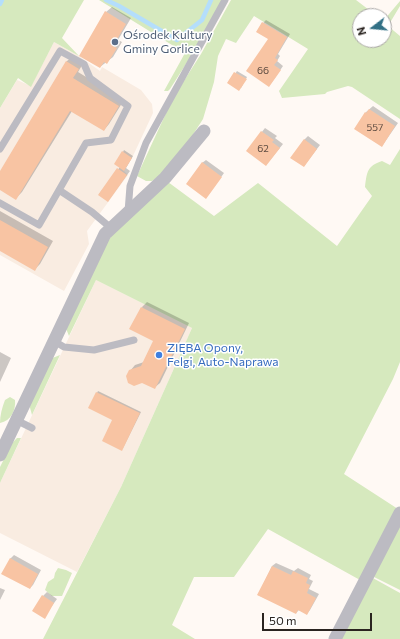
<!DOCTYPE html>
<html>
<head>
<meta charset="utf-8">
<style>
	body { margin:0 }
	#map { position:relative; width:400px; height:639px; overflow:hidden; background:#fff9f4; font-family:Commissioner,sans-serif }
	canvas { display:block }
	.north { position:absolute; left:352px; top:8px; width:40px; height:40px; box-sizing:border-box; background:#fff; border:1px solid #aaa7a6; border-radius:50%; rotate:254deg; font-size:11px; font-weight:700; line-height:16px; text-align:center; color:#2a2420 }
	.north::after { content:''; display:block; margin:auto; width:14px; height:18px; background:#317085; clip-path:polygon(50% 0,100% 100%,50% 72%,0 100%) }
	.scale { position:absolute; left:262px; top:613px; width:110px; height:18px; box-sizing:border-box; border:2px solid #2a2420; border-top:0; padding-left:5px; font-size:12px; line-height:14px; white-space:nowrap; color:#2a2420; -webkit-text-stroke:3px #fff; paint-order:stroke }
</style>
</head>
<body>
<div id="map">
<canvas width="400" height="639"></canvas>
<div class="north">N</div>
<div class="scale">50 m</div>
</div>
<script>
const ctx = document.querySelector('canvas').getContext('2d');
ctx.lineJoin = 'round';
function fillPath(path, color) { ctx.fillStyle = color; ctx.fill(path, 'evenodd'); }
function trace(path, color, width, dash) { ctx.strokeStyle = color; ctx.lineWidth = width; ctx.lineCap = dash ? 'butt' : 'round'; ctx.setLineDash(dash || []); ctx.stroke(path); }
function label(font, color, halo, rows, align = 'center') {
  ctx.font = font + ' Commissioner,sans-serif'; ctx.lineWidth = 3; ctx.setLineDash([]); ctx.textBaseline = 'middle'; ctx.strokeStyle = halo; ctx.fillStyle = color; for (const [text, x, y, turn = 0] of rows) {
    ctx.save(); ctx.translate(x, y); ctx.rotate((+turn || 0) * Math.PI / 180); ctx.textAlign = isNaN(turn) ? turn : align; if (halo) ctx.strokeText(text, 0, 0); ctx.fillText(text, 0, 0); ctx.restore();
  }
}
fillPath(new Path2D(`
	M54,42L79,56L100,71L102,67L141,90L152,104L153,113L132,158L124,171L128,175L87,231L89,244L64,291L0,255V108L17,80L31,86Z
	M96,280L192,328L121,487L77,572L0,533V483Z`), '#f9ece1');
fillPath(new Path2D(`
	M0,0H84L62,38L79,56L54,42L31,87L18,78L0,108Z
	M99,0H223L193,53L170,89L168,91H164L185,53Z
	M231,0H356L377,16H360V40H384V20L400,1V6L388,26L400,36V119L352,87L348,86L327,92L325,94L282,98L279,91L308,49L254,16L236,43L226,39L218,56L214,82L203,119L187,144L169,169L152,181H146L137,176L173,98L201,54Z
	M400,149V362L393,379L344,474L398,509L360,580L268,529L234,577H194L172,625L195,639H43L121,487L192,328L96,280L69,336L65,326L98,258L113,233L168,182L214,216L258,183L337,246L372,196L365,187C367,172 367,166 382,161L390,165Z
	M60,355L32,415L29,404L50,359Z
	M10,397L15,400C16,410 11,421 0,423C0,415 2,408 5,400Z
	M17,438H21L0,483V467L12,443Z
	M400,520V590L372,576Z
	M58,568L66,570L72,573L62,596H52L45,590L48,582L54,578L55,573Z
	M371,577L400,593V639H340Z`), '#d6e9be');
fillPath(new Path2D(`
	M112,7L131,18L118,40L122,42L113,57L100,67L106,12Z
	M266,20L290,34L278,54L280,56L277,61L283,66L272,82L269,39L263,23Z
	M73,56L84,62L78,72L124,100L109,124L104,130L72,111L22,192L16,198L0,189V173L67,61Z
	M237,71L247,77L241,88L229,83Z
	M373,106L398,123L382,146L365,113Z
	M265,128L277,136L275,138L283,144L266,165L247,151Z
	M308,136L320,145L304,166V140Z
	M124,150L133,156L126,168L130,171L111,197L99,194L120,167L123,152Z
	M206,160L224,173L209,194L202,163Z
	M0,211L53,241L40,264L35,269L0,250Z
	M147,302L189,323L160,383L154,388L130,371L135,365L144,362L154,341L142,307Z
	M0,352L11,358L0,382Z
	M98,391L141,412L123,448L113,419L97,393Z
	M14,555L41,570L33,585L30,588L10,559Z
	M276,563L294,571L298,568L311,575L309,579L313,581L309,589L319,594L310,610L307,614L299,610L296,613L258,595L272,566Z
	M0,588L5,590L0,600Z
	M47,592L57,599L44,617L43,596Z`), '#0003');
trace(new Path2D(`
	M106,0L119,6L177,40L202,20L211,0
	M0,4L2,0`), '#b4defb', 4.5);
fillPath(new Path2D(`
	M105,11L126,24L113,46L117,48L107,64L104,62L100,68L79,56Z
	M262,22L287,37L275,58L278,60L274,65L281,70L269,87L246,71L268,39L256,32Z
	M66,61L79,69L73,78L119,106L104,131L70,111L16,200L0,190V171Z
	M234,72L247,79L239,91L227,83Z
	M369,109L395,126L382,147L354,129L365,112L366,113Z
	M261,131L274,140L272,142L280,148L266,166L246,151Z
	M304,139L317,149L304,167L290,158Z
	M122,151L132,158L124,171L114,164Z
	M202,162L222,177L206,199L186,184Z
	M117,168L127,175L108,202L98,195Z
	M0,220L48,247L35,271L0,251Z
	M141,307L185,329L155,389L142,383L134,386L128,383L126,376L129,370L141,366L153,341L129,329Z
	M96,392L140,413L122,451L102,441L112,420L88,408Z
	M10,558L38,574L30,589L1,574Z
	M272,566L291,575L293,571L308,578L306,583L310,585L307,593L316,598L307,615L298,610L296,614L257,595Z
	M42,595L54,603L45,619L32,611Z`), '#f8c4a3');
trace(new Path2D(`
	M0,149L60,51L84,64L90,78L128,106L111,140L86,143L39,225L0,203
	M59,190L92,212L111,228
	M128,212L130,186L146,143L225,0
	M54,341L64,347L94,350L134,340
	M16,420L32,428`), '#bcbbc2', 7);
trace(new Path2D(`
	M0,455L105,234L165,178L204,131
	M335,639L400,513`), '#bcbbc2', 13);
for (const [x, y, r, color] of [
	[115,42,4,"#5c6f8a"],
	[159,355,4,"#3f7fe0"]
]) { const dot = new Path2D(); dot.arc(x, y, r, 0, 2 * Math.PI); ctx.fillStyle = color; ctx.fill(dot); trace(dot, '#fff', 1.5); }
label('10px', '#5e4c41', null, [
	["66",263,71],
	["557",375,128],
	["62",263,149]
]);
label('12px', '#4e5e75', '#fff', [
	["Ośrodek Kultury",123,35],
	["Gminy Gorlice",123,49]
], 'left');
label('12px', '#366cbe', '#fff', [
	["ZIĘBA Opony,",167,348],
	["Felgi, Auto-Naprawa",167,362]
], 'left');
</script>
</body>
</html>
